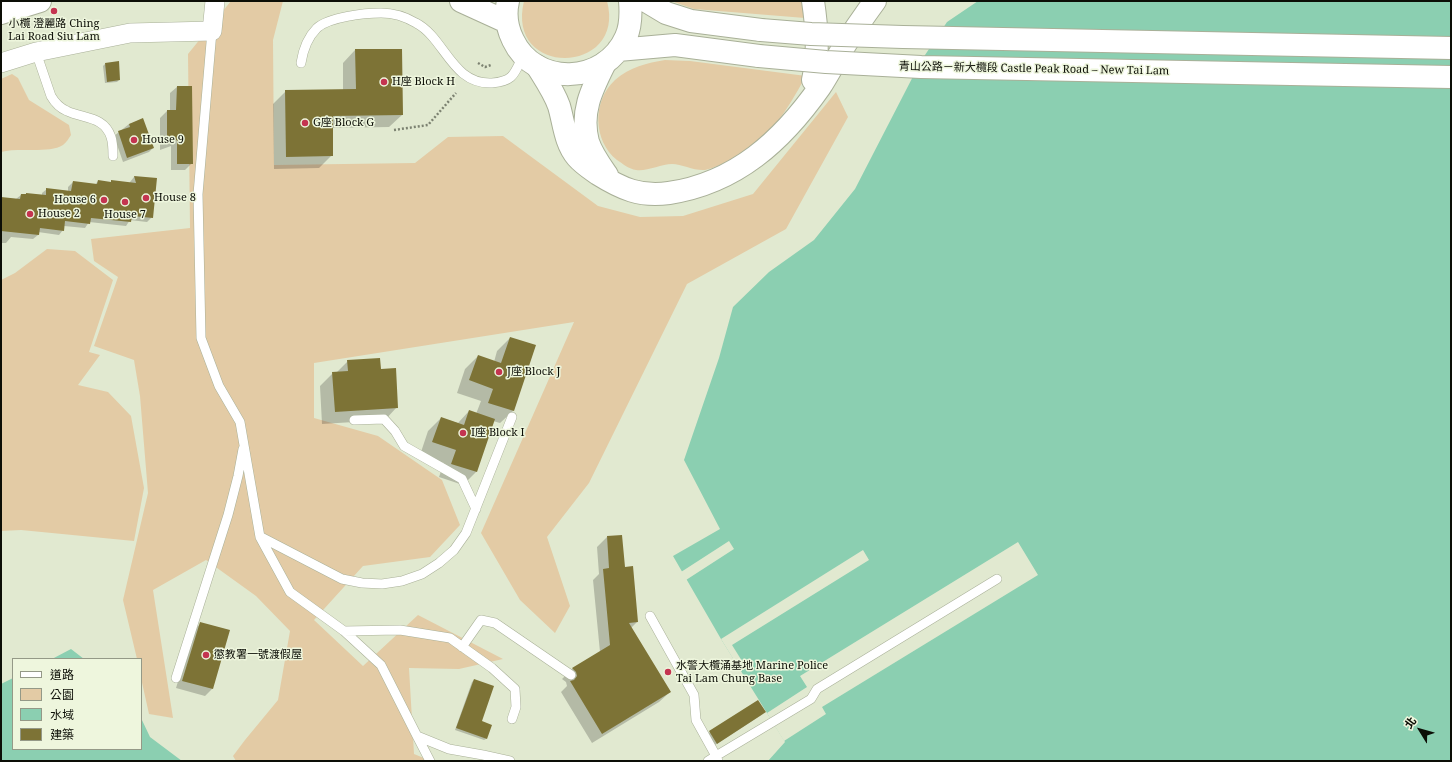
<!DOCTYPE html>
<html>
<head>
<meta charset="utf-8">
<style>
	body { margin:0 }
	#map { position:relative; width:1452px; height:762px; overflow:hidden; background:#e1e9d0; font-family:"Noto Serif","Noto Sans TC",serif }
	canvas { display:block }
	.frame { position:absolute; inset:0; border:2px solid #0c0e06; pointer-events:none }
	.legend { position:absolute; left:12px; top:658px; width:130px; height:92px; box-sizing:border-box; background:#eef6dd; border:1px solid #949987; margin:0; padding:5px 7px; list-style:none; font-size:12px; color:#0c0e06 }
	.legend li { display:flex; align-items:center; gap:8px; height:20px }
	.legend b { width:20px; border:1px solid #949987 }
	.north { position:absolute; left:1400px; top:710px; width:40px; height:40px; -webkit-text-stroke:3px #eef6dd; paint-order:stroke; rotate:307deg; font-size:11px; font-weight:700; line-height:16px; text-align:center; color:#0c0e06 }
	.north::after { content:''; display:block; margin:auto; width:14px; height:18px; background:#0c0e06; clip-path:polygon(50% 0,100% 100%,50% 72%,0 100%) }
</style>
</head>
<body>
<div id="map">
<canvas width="1452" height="762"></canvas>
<div class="frame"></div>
<ul class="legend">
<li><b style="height:5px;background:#fff"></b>道路</li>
<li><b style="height:11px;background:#e3cba5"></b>公園</li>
<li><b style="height:11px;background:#8bcfb1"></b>水域</li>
<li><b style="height:11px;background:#7d7336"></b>建築</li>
</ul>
<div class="north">北</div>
</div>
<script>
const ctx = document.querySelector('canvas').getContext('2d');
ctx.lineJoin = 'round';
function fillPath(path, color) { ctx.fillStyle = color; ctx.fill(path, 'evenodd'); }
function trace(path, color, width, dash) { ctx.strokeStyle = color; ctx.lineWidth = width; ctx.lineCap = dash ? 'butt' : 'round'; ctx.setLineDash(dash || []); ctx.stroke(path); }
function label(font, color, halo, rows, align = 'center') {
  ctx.font = font + ' "Noto Serif","Noto Sans TC",serif'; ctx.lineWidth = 3; ctx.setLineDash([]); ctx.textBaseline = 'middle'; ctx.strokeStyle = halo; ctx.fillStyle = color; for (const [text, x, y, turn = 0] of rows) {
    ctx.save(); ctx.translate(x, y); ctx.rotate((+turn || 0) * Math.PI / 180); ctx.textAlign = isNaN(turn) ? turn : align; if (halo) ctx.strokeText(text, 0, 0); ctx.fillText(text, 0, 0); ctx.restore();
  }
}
fillPath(new Path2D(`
	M231,1H283L273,40L274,165L415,163L448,137L503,136L598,206L640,217L683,216L753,194L836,92L848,117L786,229L687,284L589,483L547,537L570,606L555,633L520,600L481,533L574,322L314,363V418L378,436L442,480L460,525L430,557L363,566L314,620L363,666L418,615L503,659L459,669L409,668L414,754L431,761H236L233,756L245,740L278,700L290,631L256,596L206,560L153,590L173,718L149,714L141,678V659H137L123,600L148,493L140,396L134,360L94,346L118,277L94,261L91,239L190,228L188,54Z
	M524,1H607C627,75 505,79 524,1Z
	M671,1H802L805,18L694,9Z
	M665,60L690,61L806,76C793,99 777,128 756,144C748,150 739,155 730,160C722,164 714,168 705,170C694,171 682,164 672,164C661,164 646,172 636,170C629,169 623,164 617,160C593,141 592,101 615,80C630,67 647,63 665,60Z
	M12,74L18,78L29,100L69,125L71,135C69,138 66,143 63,145C49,154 19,147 1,152V79Z
	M47,249L75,251L113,280L89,352L100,355L78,385L108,392L131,416L144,488L134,541L21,530L1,531V280L15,273Z`), '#e3cba5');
fillPath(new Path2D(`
	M978,1H1451V761H768L785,742L721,639L673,556L720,529L684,460L719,358L733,307L769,272L814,240L855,189L921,61L947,22Z
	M71,649L84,659H52Z
	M13,678V749H141V718L150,737L182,761H1V684Z`), '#8bcfb1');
fillPath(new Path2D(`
	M729,541L734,549L686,580L681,572Z
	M1018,542L1038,575L822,707L826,714L784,741L767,713L807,687L800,676Z
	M863,550L869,560L732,645L742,661L737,665L721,639Z`), '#e1e9d0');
fillPath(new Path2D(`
	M355,50L402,115L389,127L332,128V155L319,168L274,169L273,104L286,91L343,90V63Z
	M105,64L119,80L117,82L105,83L103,66Z
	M177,87L192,163L185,170H171V146L160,150V118L167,111H170V93Z
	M143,120L153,148L149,152L123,162L114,136L129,124Z
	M134,177L156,179L152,217L147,222L130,220L126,226L89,222L85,228L64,226L63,230L59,235L38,232V235L33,239L11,237L6,243H1V198L16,199L21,195L42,196V193L47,189L68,191V187L73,182L95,185L98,181L110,183L112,181L130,183V182Z
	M510,338L535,346L513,411L500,423L493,421L476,472L463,485L439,477L444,463L420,455L428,431L441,418L458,423L469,411L476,414L481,401L457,393L465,369L478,356L494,362L497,351Z
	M348,361L380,370L397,407L385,420L322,424L320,386L333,373H336Z
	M607,537L624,568L637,622L631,628L670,692L659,702L592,743L561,692L567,686L566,682L562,679L572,669L600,652L593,580L599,574L597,547Z
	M201,623L228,630L212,689L205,696L176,688L194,630Z
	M474,680L480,722L486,739L484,740L455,730L472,682Z
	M763,714L715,745L708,734L710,732Z`), '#0003');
fillPath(new Path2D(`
	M355,49H402L403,115L333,116V156L286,157L285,90L356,89Z
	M119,61L120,80L107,82L105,63Z
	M177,86H192L193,164H177V140L167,144V110H176Z
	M143,118L154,148L127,158L118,131L130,127L129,124Z
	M134,176L157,178L153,218L132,216L131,222L91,218L90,224L65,221L64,231L40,228L39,235L1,231V197L20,199L21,194H26V193L46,195V188L71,191L73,181L97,184L98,180L111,182V180L136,183Z
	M510,337L536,345L514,411L488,403L493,389L469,380L478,355L501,363Z
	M380,358L381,369L396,368L398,408L335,412L332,372L348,371L347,360Z
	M469,410L495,419L477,472L451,464L456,450L432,442L441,417L464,425Z
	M622,535L625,567L633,566L638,622L629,623L671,692L602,734L570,681L574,680L577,676L576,672L572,668L610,645L603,569L609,568L607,536Z
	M200,622L230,630L213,689L182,681Z
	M474,679L494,686L482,721L492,725L487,739L456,728Z
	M758,700L766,712L717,744L709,731Z`), '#7d7336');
const service = new Path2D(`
	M212,31L198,194L201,338L219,386L240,422L260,537L290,592L344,631L381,665L417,736L430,761
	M36,52L51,96C55,103 60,108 67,111C84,119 104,116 111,137C113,143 113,150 113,156
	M301,63C303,50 307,38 317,28C329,17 365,13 381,13C393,13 406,17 416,23C445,38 452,85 492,83C514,81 514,74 523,56
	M354,420L384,419L395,431L404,446L462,479L476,509
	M261,537L342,579L362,583L382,584L402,581L422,574L439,563L454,550L466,533L512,417
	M650,616L694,695L696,720L716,756L708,761
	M344,631L400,630L450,638L492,668L515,689L516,707L512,719
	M462,647L481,620L495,623L571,675
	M176,678L228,515L238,476L243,449
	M417,736L449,749L483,755L510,761
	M718,761L716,756L811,699L817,689L997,579`);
const minor = new Path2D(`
	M1,63L36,52L130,33L212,31L215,1`);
const primary = new Path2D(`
	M461,1L507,22
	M508,1C505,14 507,28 513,40C535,87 605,85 626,37C631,26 631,13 630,1
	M646,1L666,13L691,21L761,30
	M1,13L40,1
	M618,50L675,45L759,56
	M1238,73L1451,77`);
const motorway = new Path2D(`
	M605,63C592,89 580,112 588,142C592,154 600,165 607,175
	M537,66C545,79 554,92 559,106C564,123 565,143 577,157C583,164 591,169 598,174C622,189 640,197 669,193C736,183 782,141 820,87C828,75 835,61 843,48C853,32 864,16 875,1
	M813,80C819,53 817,28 813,1`);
trace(service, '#a9b098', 10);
trace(minor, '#a9b098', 20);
trace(primary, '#a9b098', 24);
trace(motorway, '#a9b098', 24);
trace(new Path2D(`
	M478,63L485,67L491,65
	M394,130L428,125L456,93`), '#7c8271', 2.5, [2, 2]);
trace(service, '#fff', 9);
trace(minor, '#fff', 19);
trace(primary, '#fff', 22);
trace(motorway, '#fff', 22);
const primaryBridge = new Path2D(`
	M761,30L811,34L903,37L1451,48
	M759,56L826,62L921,67L1238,73`);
trace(primaryBridge, '#a9b098', 24, []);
trace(primaryBridge, '#fff', 22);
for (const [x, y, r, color] of [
	[54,11,4,"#c43450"],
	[384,82,4,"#c43450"],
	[305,123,4,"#c43450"],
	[134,140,4,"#c43450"],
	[146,198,4,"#c43450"],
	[104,200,4,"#c43450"],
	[125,202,4,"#c43450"],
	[30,214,4,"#c43450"],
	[499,372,4,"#c43450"],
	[463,433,4,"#c43450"],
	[206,655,4,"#c43450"],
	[668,672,4,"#c43450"]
]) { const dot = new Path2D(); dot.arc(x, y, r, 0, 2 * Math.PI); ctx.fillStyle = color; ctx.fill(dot); trace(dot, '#eef6dd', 1.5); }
label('11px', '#0c0e06', '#eef6dd', [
	["小欖 澄麗路 Ching",54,24,"center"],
	["Lai Road Siu Lam",54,37,"center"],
	["H座 Block H",392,82],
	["G座 Block G",313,123],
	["House 9",142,140],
	["House 8",154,198],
	["House 6",96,200,"right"],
	["House 2",38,214],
	["House 7",125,215,"center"],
	["J座 Block J",507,372],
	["I座 Block I",471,433],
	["懲教署一號渡假屋",214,655],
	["水警大欖涌基地 Marine Police",676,666],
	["Tai Lam Chung Base",676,679]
], 'left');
label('11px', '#0c0e06', '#eef6dd', [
	["青山公路－新大欖段 Castle Peak Road – New Tai Lam",1034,69,1]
]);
</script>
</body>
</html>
